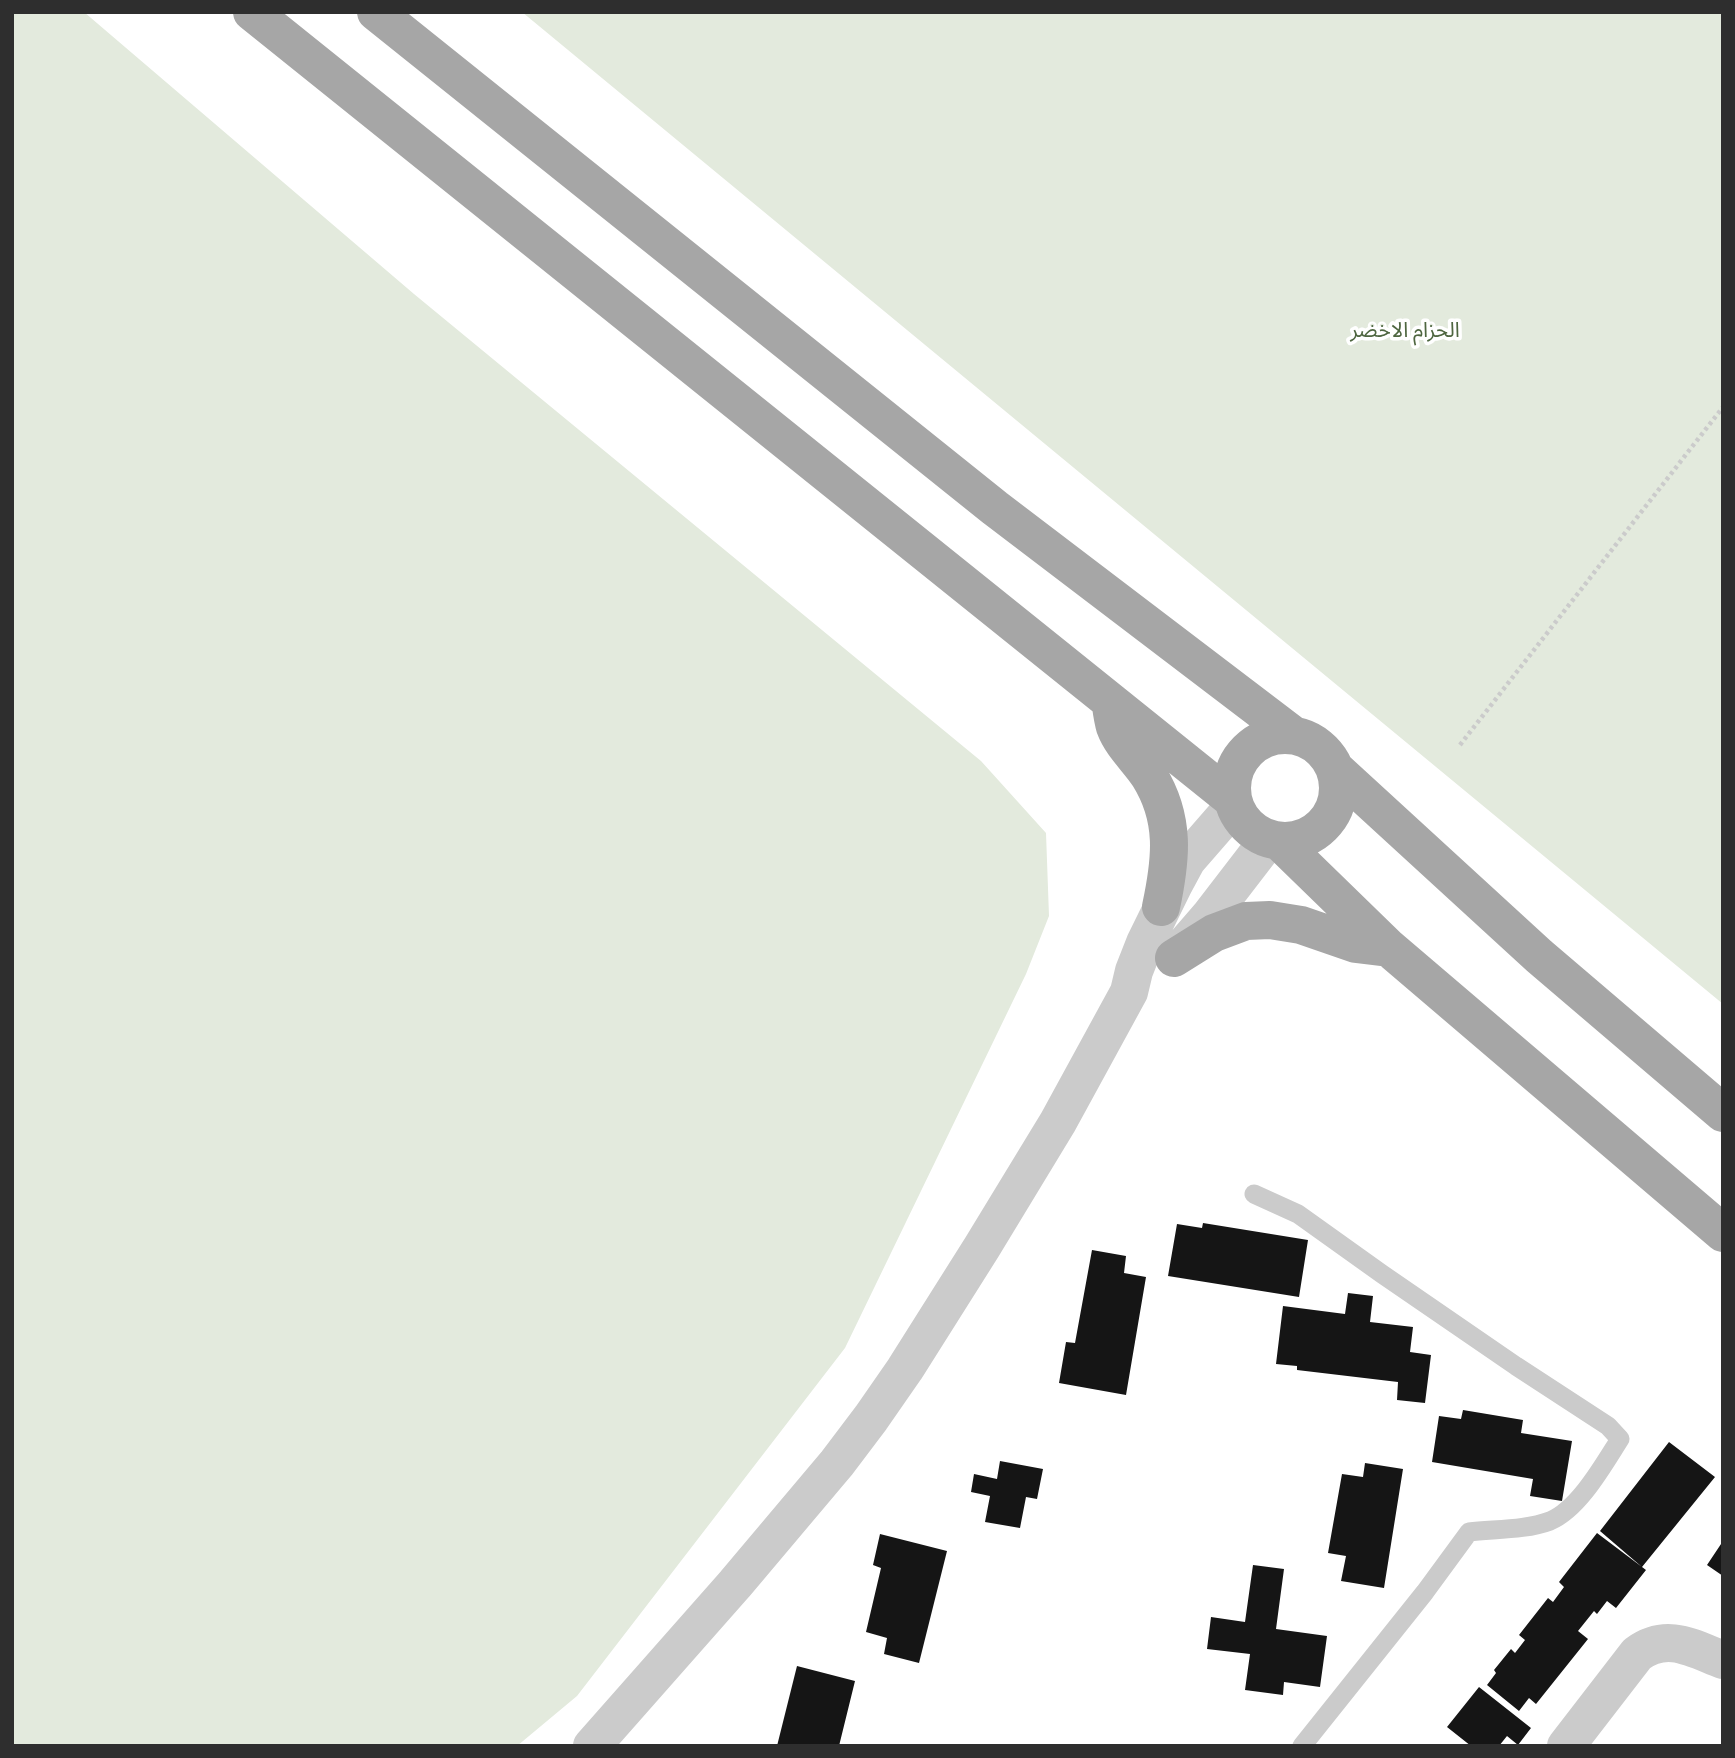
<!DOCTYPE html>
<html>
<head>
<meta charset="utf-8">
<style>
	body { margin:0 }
	#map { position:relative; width:1735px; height:1758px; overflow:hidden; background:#fff; font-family:"Archivo Narrow",sans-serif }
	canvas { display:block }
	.frame { position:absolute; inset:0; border:14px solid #2e2e2e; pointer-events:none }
</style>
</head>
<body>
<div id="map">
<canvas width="1735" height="1758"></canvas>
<div class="frame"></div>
</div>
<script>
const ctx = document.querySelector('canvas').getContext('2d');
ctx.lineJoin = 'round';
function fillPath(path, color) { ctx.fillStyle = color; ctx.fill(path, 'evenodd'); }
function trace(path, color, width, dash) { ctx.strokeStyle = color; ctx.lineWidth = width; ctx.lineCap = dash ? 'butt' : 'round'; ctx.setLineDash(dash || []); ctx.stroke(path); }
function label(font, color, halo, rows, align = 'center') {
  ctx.font = font + ' "Archivo Narrow","Noto Sans Arabic",sans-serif'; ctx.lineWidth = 7; ctx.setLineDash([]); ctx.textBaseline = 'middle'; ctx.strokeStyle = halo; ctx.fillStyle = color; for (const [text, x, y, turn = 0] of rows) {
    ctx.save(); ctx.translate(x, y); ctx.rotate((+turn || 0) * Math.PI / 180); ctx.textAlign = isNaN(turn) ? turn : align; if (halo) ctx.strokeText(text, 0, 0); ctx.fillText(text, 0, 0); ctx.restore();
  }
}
fillPath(new Path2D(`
	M12,12H84L414,294L981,761L1046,833L1049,916L1026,974L845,1348L577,1696L517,1746H12Z
	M522,12H1723V1004Z`), '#e3eadd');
fillPath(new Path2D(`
	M1203,1223L1308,1240L1299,1297L1168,1276L1177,1224L1202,1228Z
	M1092,1250L1126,1256L1124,1273L1146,1277L1126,1395L1059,1383L1066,1342L1075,1343Z
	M1348,1293L1373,1296L1370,1322L1413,1327L1410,1352L1431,1355L1425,1403L1397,1400L1398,1382L1297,1370V1366L1276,1364L1283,1306L1345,1314Z
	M1463,1410L1523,1420L1521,1433L1572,1441L1562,1501L1530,1496L1533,1479L1432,1462L1439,1416L1461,1419Z
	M1669,1442L1715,1477L1642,1567L1600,1531Z
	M1000,1461L1043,1469L1037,1499L1026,1497L1020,1528L985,1522L990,1496L971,1492L974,1474L997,1479Z
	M1365,1463L1403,1469L1384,1588L1341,1581L1346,1556L1328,1553L1342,1474L1363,1477Z
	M1597,1533L1646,1570L1616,1608L1607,1601L1597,1614L1594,1611L1578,1631L1588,1639L1536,1704L1529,1698L1519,1711L1487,1685L1496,1673L1494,1670L1511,1649L1515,1653L1525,1640L1519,1635L1548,1598L1553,1602L1564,1587L1559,1582Z
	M880,1534L947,1551L919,1663L884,1654L887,1638L866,1632L881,1568L873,1565Z
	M1723,1541V1576L1707,1565Z
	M1253,1565L1284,1569L1276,1629L1327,1636L1320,1687L1284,1682L1283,1695L1245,1690L1250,1654L1207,1649L1211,1617L1245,1622Z
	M797,1666L855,1681L839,1746H777Z
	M1479,1687L1531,1728L1518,1745L1507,1736L1499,1746H1471L1447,1727Z`), '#151515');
trace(new Path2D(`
	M1460,745L1723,407`), '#cbcbcb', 4.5, [3.5, 3.5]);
trace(new Path2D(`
	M1254,1194L1298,1214L1382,1274L1516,1366L1608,1426L1620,1439C1604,1464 1579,1509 1550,1521C1526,1530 1495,1529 1469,1532L1425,1592L1302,1746`), '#cbcbcb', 19);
trace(new Path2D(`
	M1566,1746L1637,1654C1667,1632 1692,1648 1723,1660`), '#cbcbcb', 38);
trace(new Path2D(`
	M1177,954L1209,917L1269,839
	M592,1746L735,1584L837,1463L871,1418L905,1369L982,1247L1058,1122L1129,992L1134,971L1145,943L1173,886L1187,860L1234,806`), '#cbcbcb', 38);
trace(new Path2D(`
	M252,12L1232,799
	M376,12L995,508L1292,734
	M1111,706C1112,713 1113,720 1115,727C1122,746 1139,760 1149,776C1176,819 1171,860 1161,907
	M1232 788a53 53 0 1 1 106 0a53 53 0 1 1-106 0Z
	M1335,769L1539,956L1723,1113
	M1279,841L1389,948L1723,1233
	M1174,958L1214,933L1246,921L1270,920L1301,925L1356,944L1389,948`), '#a6a6a6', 38);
label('21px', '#4e6640', '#fff', [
	["الحزام الاخضر",1405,331]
]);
</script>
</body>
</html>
